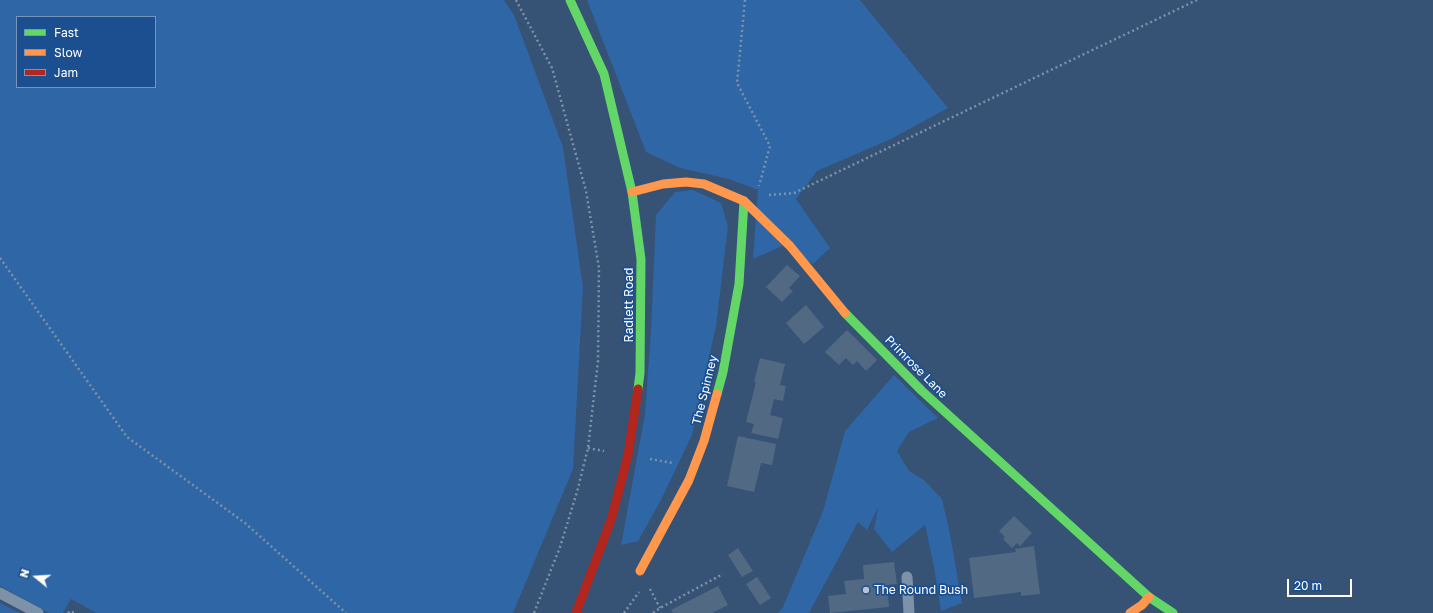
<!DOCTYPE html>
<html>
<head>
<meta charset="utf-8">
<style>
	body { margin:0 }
	#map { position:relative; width:1433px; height:613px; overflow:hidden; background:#365274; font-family:"Golos Text",sans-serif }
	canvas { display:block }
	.legend { position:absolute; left:16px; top:16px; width:140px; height:72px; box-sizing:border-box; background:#1b4f8f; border:1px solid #7695bc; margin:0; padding:5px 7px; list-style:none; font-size:12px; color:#fff }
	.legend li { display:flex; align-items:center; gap:8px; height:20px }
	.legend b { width:20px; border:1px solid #7695bc }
	.north { position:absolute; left:16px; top:557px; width:40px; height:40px; -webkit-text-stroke:3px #1b4f8f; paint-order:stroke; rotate:288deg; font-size:11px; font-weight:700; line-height:16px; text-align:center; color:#fff }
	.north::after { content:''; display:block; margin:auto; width:14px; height:18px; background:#fff; clip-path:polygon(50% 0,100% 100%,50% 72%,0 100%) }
	.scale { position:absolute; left:1287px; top:579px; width:65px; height:18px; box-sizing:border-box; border:2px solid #fff; border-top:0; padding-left:5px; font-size:12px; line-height:14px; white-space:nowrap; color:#fff; -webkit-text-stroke:3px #1b4f8f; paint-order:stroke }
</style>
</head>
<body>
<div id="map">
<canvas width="1433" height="613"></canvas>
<ul class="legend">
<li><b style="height:5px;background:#63d668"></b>Fast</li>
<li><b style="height:5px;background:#ff974d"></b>Slow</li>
<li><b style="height:5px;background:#b3261e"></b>Jam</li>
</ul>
<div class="north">N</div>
<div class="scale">20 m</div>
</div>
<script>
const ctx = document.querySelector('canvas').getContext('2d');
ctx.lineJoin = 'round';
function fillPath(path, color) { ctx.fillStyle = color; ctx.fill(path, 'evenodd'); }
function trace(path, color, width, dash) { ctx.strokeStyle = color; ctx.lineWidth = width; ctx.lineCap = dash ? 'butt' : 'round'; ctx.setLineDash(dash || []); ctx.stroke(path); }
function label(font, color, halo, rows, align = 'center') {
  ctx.font = font + ' "Golos Text",sans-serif'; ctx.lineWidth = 3.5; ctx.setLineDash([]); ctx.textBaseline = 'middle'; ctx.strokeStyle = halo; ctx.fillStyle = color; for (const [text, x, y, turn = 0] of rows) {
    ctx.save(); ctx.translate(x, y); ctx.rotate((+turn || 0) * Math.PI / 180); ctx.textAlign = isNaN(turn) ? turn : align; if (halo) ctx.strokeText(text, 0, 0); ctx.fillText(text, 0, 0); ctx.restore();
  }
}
fillPath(new Path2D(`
	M0,0H504L514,15L563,147L583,288L573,469L513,613H96L71,599L63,613H49L0,586ZM17,17H155V87H17Z
	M587,0H860L948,108L891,139L817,171L796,199L830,248L813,264L784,245L753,259L758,190L729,179L680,168L646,152Z
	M693,190L721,203L728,226L716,326L692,435L661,500L638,541L621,545L645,414L651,331L656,215L675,192Z
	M894,375L938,418L909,432L897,451L909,471L924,480L942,499L950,534L962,603L941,611L934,567L925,525L892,552L874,529L878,508L867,530L858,522L809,613H778L783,607L823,511L845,431Z
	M0,603L20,613H0Z`), '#2f66a5');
fillPath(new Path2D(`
	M787,265L800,276L789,288L793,291L782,302L766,287Z
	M806,305L824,327L804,344L786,323Z
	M847,330L877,360L866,371L857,361L853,365L846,358L839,365L825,352Z
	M760,358L785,364L780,385L786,386L783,401L774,399L770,415L783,418L778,439L751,433L754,424L746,422L756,382H754Z
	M738,436L776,444L772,465L761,463L754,492L727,486Z
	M1014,516L1032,533L1020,546L1017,543L1012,548L1003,539L1005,537L999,531Z
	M1034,546L1040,594L1021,596V592L974,598L969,558L1016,552L1015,549Z
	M738,548L753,571L742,577L728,555Z
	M894,562L897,584L887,585L889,607L830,613L828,596L846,594L844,581L864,579L863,565Z
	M757,577L771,598L760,605L746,584Z
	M718,586L728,605L712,613H673L671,610Z`), '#526984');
trace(new Path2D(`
	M516,0L552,68L586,191L599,268L598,361L588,448L577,492L560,547L534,613
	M745,0L737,83L770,146L759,186
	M769,195L794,193L1197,0
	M0,258L127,437L245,523L346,613
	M588,448L604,451
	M650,459L673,463
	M650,589L660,608
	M68,613L70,611L74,613
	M624,613L639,592
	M653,613L660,608L723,574`), '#7d92a8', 2.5, [2, 3]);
trace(new Path2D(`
	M907,577L909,613
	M0,593L38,613`), '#7d92a8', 11);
trace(new Path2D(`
	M570,0L604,74L632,192L641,259L640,373L638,389
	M845,313L922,391L1149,597L1173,613
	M717,394L723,372L739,284L744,201`), '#63d668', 9);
trace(new Path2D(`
	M632,192L663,184L686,182L704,184L744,201L790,246L845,313
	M640,571L689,480L704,441L717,394
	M1130,613L1142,605L1149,597`), '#ff974d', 9);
trace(new Path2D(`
	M576,613L611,520L628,455L638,389`), '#b3261e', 9);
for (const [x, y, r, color] of [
	[866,590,4,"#b9c2ce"]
]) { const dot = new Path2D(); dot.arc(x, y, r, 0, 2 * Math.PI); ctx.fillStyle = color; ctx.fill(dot); trace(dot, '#1b4f8f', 1.5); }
label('12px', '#fff', '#1b4f8f', [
	["Radlett Road",629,305,-90],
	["Primrose Lane",916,367,45],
	["The Spinney",705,390,-76]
]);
label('12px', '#fff', '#1b4f8f', [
	["The Round Bush",874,590]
], 'left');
</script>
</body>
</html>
